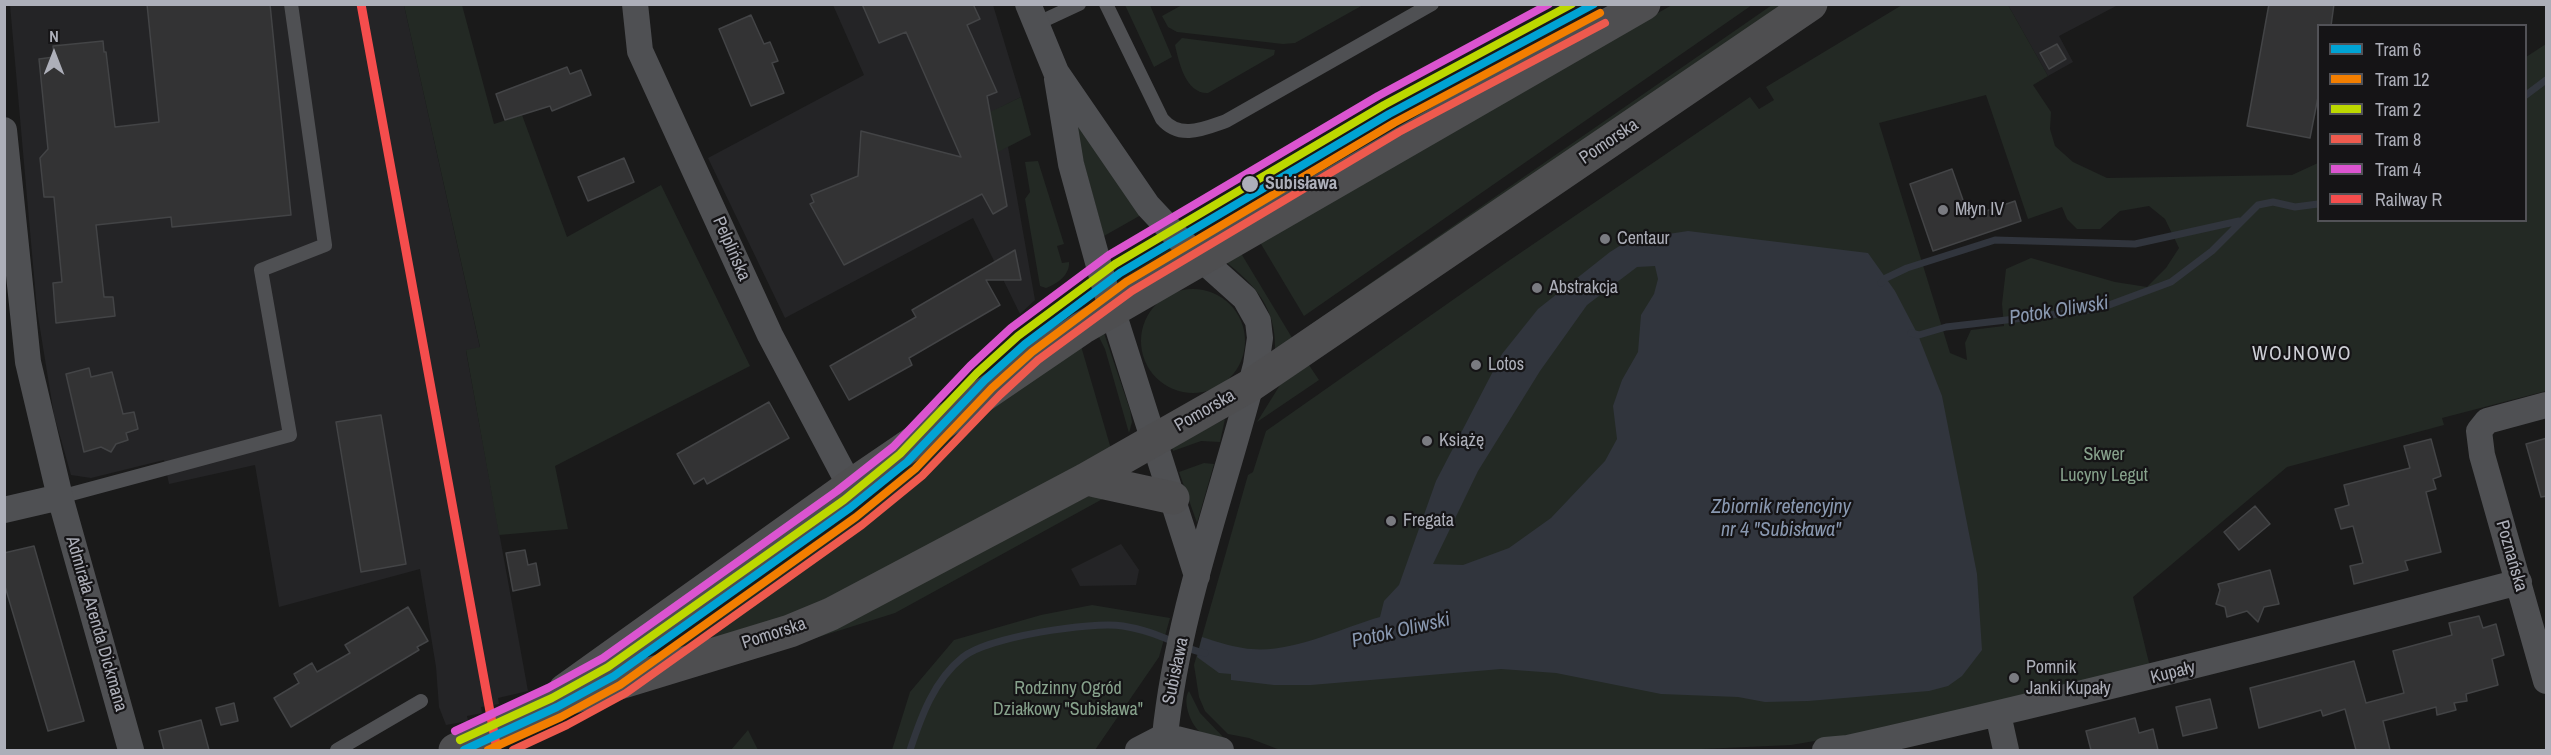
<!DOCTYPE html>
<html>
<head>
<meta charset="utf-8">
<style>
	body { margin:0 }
	#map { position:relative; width:2551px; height:755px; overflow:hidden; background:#1a1a1a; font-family:"Archivo Narrow",sans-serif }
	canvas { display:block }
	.frame { position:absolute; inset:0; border:6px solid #adafb9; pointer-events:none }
	.legend { position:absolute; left:2317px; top:24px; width:210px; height:198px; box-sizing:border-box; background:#151416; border:2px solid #525257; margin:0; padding:8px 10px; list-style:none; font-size:18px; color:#adafb9 }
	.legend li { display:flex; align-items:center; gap:12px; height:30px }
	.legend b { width:30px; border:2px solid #525257 }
	.north { position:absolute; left:24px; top:24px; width:60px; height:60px; -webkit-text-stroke:4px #151416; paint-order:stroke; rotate:0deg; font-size:16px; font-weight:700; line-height:24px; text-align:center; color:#adafb9 }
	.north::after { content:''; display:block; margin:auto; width:21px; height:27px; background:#adafb9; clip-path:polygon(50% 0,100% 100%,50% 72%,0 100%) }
</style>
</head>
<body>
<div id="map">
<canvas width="2551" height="755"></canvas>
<div class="frame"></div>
<ul class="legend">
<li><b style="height:8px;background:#00a3d4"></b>Tram 6</li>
<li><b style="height:8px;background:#f27e00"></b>Tram 12</li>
<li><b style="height:8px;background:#bcd800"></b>Tram 2</li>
<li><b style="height:8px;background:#ee5a4e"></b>Tram 8</li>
<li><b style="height:8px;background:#db54d0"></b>Tram 4</li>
<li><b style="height:8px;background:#f54d4d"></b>Railway R</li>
</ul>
<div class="north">N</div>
</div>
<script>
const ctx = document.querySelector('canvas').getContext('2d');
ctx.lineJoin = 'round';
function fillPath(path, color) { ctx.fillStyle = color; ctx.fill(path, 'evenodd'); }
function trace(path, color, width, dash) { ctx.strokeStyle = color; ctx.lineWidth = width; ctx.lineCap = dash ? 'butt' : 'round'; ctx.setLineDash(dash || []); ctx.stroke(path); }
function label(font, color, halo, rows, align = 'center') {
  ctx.font = font + ' "Archivo Narrow",sans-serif'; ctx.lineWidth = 4.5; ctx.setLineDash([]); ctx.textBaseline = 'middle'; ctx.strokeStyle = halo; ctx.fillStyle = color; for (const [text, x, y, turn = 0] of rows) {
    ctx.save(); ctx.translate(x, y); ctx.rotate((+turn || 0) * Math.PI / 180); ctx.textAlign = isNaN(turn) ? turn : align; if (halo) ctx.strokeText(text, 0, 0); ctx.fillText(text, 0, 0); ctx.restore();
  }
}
fillPath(new Path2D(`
	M10,5H404L480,348L466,351L528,691L498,698L499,704L481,707L482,713L467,716L468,721L446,725L439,707L436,667L420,569L279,607L255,465L169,484L164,460L91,478L71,475L54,415L37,310Z
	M833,5H993L1021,97L1001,107L1035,300L1020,314L973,218L785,318L708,158L864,75Z
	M2008,5H2118L2059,36L2073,62L2048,76Z
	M1121,544L1139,570L1136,585L1080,586L1071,569Z`), '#242426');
fillPath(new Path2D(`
	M404,5H462L494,124L522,115L567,237L661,185L750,366L555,466L568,529L499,535L466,350L480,347Z
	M1125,5H1150L1172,57L1154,67Z
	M1182,5V4L1363,5L1295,43L1283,44L1177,32L1168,27L1162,16Z
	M1672,5H1752L1304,316L1258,239Z
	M1772,5H1787L1312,329L1310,325Z
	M1902,5H2008L2048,76L2033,85L2051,112L2050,129L2055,146L2073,162L2107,178L2292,175L2318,163V220H2526V57L2546,44V391L2442,418L2444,425L2287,467L2133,597L2150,667L1856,734L1791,745L1680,750H1280L1249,738L1228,734L1205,711L1199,697L1194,665L1248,475L1253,472L1266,431L1504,264L1750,97L1759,109L1774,100L1766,87ZM1986,95L2028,219L2062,207L2067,219L2077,229H2100L2120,211L2149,206L2165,219L2179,248L2166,268L2147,287L2115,282L2031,258L2006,269L2002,304L2004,326L1971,330L1965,343L1967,360L1950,353L1879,123Z
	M1182,38L1275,50L1274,55L1208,93C1186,94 1179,63 1175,45Z
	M1021,97L1031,135L998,152L990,112Z
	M1070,112L1141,215L1104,236Z
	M1038,161L1064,244L1057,246L1062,263L1069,262C1070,275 1057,284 1046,288L1040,286L1025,199L1030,192L1025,162Z
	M1171,248L1178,254L1119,290L1117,282Z
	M1239,250L1294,341L1275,349C1276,308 1256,286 1225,261Z
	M1141 341a52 52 0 1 1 104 0a52 52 0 1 1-104 0Z
	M1104,333L1130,410L1132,422L1129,433L1105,349L1098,335Z
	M1081,346L1111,449L824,604L648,660L862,507L907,469L933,443Z
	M1309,365L1319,380L1257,422L1280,385Z
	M1225,419L1220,442L1201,441L1173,451L1172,447Z
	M1204,463L1214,464L1197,523L1179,472Z
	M1108,496L895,613L790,646L1087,497Z
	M1092,605L1170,618L1159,657L1095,750H892L910,692L954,640L1041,615Z
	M1189,691L1200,713L1226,740C1218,738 1206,737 1199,731C1190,723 1182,700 1189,691Z
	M748,730L758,750H731Z`), '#232924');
fillPath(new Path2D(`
	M1688,231L1868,253L1895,291L1918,335L1942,396L1977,574L1982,650L1962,676L1948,686L1929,691L1808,701L1765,702L1738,697L1661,694L1556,673L1501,669L1311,685H1274L1231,680V674L1219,673L1197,657L1202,637C1215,641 1229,646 1243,648C1288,656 1337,629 1380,617L1384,601L1399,585L1436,481L1502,354L1538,309L1610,252L1629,240ZM1655,266L1658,279L1654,294L1641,315L1638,352L1622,380L1613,406L1617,439L1605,461L1551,518L1509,548L1463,565L1433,564L1478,471L1540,371L1587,305L1637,267Z`), '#31353d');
trace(new Path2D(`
	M2526,95L2546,80
	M1881,283L1886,278L1907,268L1995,240L2135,244L2239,221
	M1911,333L1919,335L1946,327L2084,311L2109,305L2171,282L2212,251L2258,205L2273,202L2295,207L2318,204
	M910,750C921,717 934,680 963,657C988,637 1091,621 1123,626C1135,628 1150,632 1162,637C1176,642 1190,651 1205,653`), '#31353d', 7);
const building = new Path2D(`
	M147,4H270L291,215L172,227L171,217L96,225L104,297H113L115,316L56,323L53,283L62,282L54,197H44L40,158L48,149L39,59L54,57L53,46L103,41L104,52H106L115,127L159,122Z
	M862,4H973L980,19L967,25L997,92L987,96L1007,206L993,214L982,194L844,265L810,204L814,202L811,195L858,176L861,131L961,157L906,32L879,43Z
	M2269,4H2334L2331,26H2319V92L2310,138L2247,126Z
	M751,15L764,44L770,42L778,61L772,63L784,93L751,106L719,29Z
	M2057,44L2066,59L2049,69L2040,53Z
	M567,67L570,74L581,70L591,95L552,111L550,106L505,120L496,94Z
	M624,158L634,182L588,201L578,177Z
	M1952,169L1969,217L2015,201L2021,221L1933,251L1910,184Z
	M1015,250L1021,280H986L1000,305L909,358L912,365L849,400L830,366L916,317L912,310Z
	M89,368L91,377L112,372L123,414L134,412L138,429L126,433L128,440L116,444L111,452L101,447L84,452L66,374Z
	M769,402L789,438L707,484L704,478L694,484L677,454Z
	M381,415L406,564L361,572L336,422Z
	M2547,438V496L2541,497L2526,444Z
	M2431,439L2441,476L2433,479L2436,489L2426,492L2441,552L2405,561L2408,570L2354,584L2350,566L2363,563L2353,526L2341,529L2335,509L2349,505L2344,485L2410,468L2404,446Z
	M2255,506L2270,524L2239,550L2224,532Z
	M34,546L84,721L48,731L4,583V553Z
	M525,550L528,565L536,563L540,585L513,591L506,553Z
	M2270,570L2279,604L2264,607L2258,622L2247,611L2227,617L2225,607L2216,604L2220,590L2218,584Z
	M408,607L428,641L417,647L419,650L291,727L274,698L299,683L294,674L312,663L317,672L350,653L345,645Z
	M2479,616L2483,628L2496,624L2504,655L2492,659L2498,685L2466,694L2467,701L2454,703L2456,710L2437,715L2436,707L2383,721L2390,750H2356L2345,709L2323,716L2321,710L2259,728L2250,688L2354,661L2366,703L2404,693L2393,651L2452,635L2449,623Z
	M2210,699L2217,728L2183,736L2176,707Z
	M234,703L238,721L221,725L216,708Z
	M2135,718L2139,733L2153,729L2158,750H2091L2086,731Z
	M201,720L209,750H164L159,731Z`);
fillPath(building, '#333334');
trace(building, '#434446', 1.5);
trace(new Path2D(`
	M1106,4L1162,119C1180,140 1203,129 1226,121L1432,4
	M1036,24L1079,4
	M60,497L290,435L261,270L325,245L291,4
	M337,750L421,701`), '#4f5053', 14);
trace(new Path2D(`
	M635,4L640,51L770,335L850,486
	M1028,4L1056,72L1148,206L1178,238L1245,298L1258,321L1260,338L1256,365C1225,488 1178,609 1165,736
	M1057,79L1071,164L1104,284L1197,576
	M4,130L28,362L60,497L131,750
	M2546,405L2487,421L2479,431L2482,455L2546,681
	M4,510L60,497
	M1998,714L2006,750
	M1165,736L1221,750
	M1138,750L1165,736
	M1825,750L1848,748C2073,697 2296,641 2519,582`), '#4f5053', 26);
trace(new Path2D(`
	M1086,479L1173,498
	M565,690L850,486L1082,328L1644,4
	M455,750L541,707L790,631L831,614L1086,479L1251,385L1811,4`), '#4e4e50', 33);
trace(new Path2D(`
	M361,4L497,750`), '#f54d4d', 9);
trace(new Path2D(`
	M464,750L557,707L614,676L850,508L907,462L985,380L1025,344L1120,273L1389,114L1594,4`), '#00a3d4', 8);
trace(new Path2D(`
	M488,750L561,717L620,685L856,517L915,469L992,388L1032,352L1126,282L1394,123L1600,13`), '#f27e00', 8);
trace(new Path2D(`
	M460,740L552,698L608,667L844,500L900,454L977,373L1018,336L1115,264L1384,105L1572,4`), '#bcd800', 8);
trace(new Path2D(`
	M513,750L567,725L626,693L862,525L922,476L1000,395L1038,360L1132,291L1399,132L1605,23`), '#ee5a4e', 8);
trace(new Path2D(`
	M455,731L548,688L603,658L837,491L893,447L970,366L1011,328L1109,255L1378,96L1549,4`), '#db54d0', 8);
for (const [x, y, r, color] of [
	[1250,184,9,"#adafb9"],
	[1943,210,6,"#7a7b81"],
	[1605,239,6,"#7a7b81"],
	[1537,288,6,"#7a7b81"],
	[1476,365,6,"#7a7b81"],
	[1427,441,6,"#7a7b81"],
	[1391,521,6,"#7a7b81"],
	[2014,678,6,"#7a7b81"]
]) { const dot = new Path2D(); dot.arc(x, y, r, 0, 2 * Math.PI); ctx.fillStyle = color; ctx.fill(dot); trace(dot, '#151416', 2); }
label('18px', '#adafb9', '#151416', [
	["Pomorska",1609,142,-34],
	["Pelplińska",731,249,66],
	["Pomorska",1205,411,-30],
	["Poznańska",2511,556,74],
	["Admirała Arenda Dickmana",96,624,74],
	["Pomorska",774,634,-18],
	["Subisława",1176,671,-78],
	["Kupały",2173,673,-14]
]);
label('bold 18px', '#adafb9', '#151416', [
	["Subisława",1265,184]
], 'left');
label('18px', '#adafb9', '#151416', [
	["Młyn IV",1955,210],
	["Centaur",1617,239],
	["Abstrakcja",1549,288],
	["Lotos",1488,365],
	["Książę",1439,441],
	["Fregata",1403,521],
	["Pomnik",2026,668],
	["Janki Kupały",2026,689]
], 'left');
label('18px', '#87a28c', '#151416', [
	["Skwer",2104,455],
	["Lucyny Legut",2104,476],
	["Rodzinny Ogród",1068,689],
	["Działkowy \"Subisława\"",1068,710]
]);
label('italic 20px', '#8998b0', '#151416', [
	["Potok Oliwski",2059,311,-9],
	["Zbiornik retencyjny",1781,508],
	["nr 4 \"Subisława\"",1781,531],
	["Potok Oliwski",1401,631,-13]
]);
ctx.letterSpacing = '1.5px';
label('20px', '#cecfd6', '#151416', [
	["WOJNOWO",2302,355]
]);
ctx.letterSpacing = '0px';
</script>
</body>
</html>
